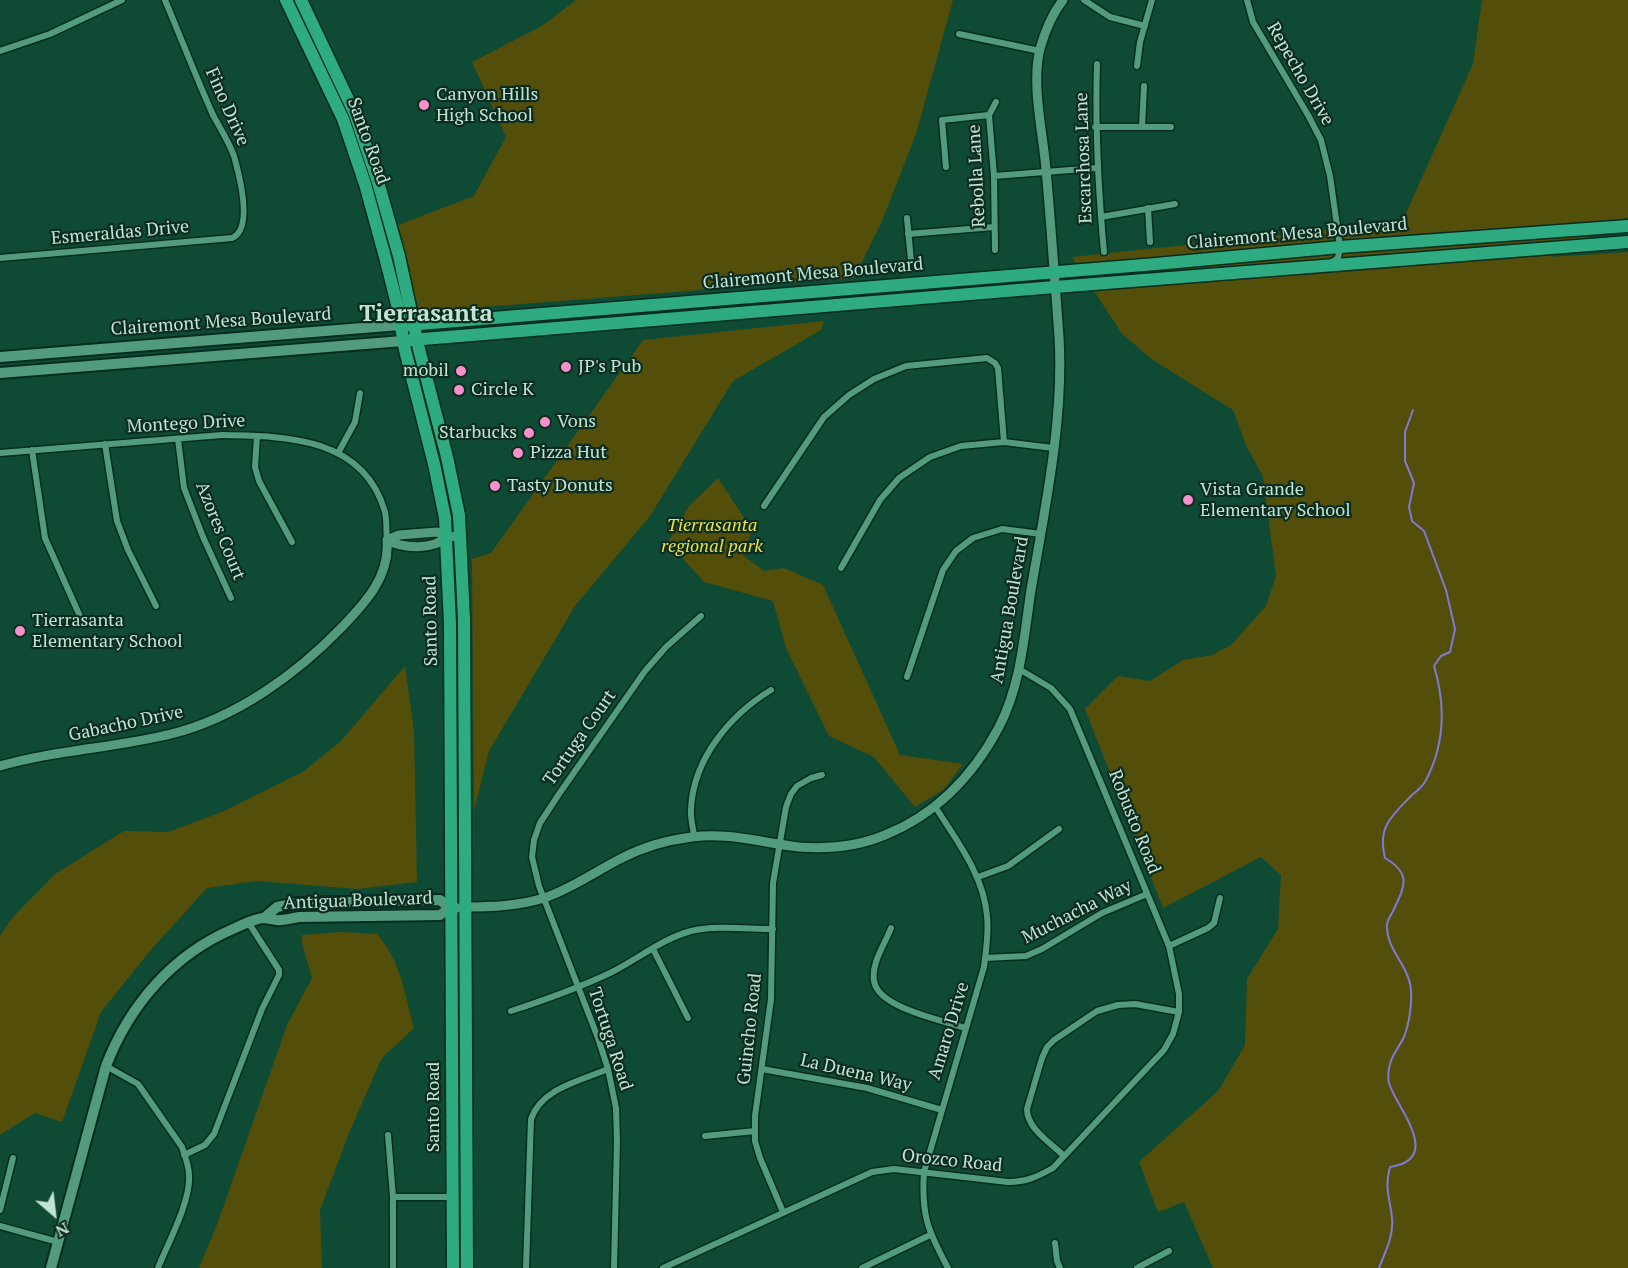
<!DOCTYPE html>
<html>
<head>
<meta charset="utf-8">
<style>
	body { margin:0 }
	#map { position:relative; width:1628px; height:1268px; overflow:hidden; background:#0f4a35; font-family:"PT Serif",serif }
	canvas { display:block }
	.north { position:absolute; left:24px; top:1184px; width:60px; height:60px; -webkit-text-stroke:4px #0d2c20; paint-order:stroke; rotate:152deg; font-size:16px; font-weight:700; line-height:24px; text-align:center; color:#c1e4d3 }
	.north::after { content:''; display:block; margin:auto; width:21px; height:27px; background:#c1e4d3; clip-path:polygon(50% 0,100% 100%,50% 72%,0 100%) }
</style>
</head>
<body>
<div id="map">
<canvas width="1628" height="1268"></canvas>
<div class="north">N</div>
</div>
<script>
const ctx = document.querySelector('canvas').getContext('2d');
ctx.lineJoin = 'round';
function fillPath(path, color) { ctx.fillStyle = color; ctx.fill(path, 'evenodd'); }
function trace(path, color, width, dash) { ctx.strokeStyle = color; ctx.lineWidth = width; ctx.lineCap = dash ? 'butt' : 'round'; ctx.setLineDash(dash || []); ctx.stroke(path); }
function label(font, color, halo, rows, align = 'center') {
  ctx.font = font + ' "PT Serif",serif'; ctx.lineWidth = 4.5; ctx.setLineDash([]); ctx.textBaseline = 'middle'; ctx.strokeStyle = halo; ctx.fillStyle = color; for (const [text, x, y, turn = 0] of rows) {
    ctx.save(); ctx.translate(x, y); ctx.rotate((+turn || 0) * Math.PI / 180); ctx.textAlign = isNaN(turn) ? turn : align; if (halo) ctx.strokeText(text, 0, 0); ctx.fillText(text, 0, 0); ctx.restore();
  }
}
fillPath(new Path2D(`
	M576,0H953L916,134L882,221L854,278L419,312L398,225L474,196L506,137L472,62L542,26Z
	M1482,0H1628V218L1618,220L1551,257L1628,252V1268H1213L1184,1202L1158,1212L1139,1162L1219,1090L1245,1045L1247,979L1278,929L1281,875L1261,857L1163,908L1085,709L1118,676L1150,681L1183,660L1212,655L1231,645L1266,606L1276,576L1263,477L1246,445L1233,410L1153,360L1122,334L1072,257L1402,222L1473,64Z
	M824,321L821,330L733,381L650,516L575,606L489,751L474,811L472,559L491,553L643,340Z
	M718,478L752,530L743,555L764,571L784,568L823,585L900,755L963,764L943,790L915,807L874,757L829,736L786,648L773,601L704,582L668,542L689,506Z
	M405,666L414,731L417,882L357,889L257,881L207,888L149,952L101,1012L62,1122L35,1113L0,1135V936L12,918L55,874L124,831L168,832L222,812L303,772L341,741Z
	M342,932L377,934C401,961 405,995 414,1028L382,1058L349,1133L320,1210L322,1268H199L218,1222L287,1025L312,978L302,943V935Z`), '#544e0b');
trace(new Path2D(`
	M1379,1268C1385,1252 1394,1236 1392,1218C1390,1198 1384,1188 1390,1167C1445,1159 1395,1106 1389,1083C1388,1080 1388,1073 1389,1069C1390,1056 1399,1048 1404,1037C1409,1024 1412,1005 1411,991C1410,966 1385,949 1387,924C1388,919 1391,915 1393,911C1405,886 1412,874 1385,858C1377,826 1392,816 1412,795C1417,791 1422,787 1425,782C1445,745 1446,706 1434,666L1441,656L1450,652L1455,629L1446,590L1424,531L1412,521L1409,507L1414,483L1405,461V432L1413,410`), '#7f79d8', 2);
const minor = new Path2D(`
	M1084,0L1110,17L1145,26
	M1247,0L1253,22L1308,115L1321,140L1330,176L1340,247L1338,258L1331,263
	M959,34L1040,51
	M0,51L50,34L122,0
	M1097,64C1095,128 1098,187 1104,252
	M1137,66L1140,42L1152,0
	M1095,127H1171
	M1142,127L1144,86
	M946,167L942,120L989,115
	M994,176L1096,168
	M1148,208L1150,242
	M1101,217L1175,204
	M907,218L911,261
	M908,234L994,227
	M995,250L994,176L989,115L996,102
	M0,258L232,238C254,229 239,174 234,156C229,142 220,128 213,115C196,77 181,38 165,0
	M257,436L255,467L259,481L292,542
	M178,439L184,488L203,537L231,598
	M105,444L117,521L128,550L156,606
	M32,450L45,538L83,623
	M0,453L222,435C286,436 364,437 385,512C387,521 386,531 387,540
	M338,453L355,422L360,393
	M764,506L824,417L849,395L874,379L906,366L987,358L995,363L998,368L1004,442
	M841,568L880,500L899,478L930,457L961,446L1004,442L1053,448
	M907,677L943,570L956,551L973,538L1002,529L1041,534
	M936,808C957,841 984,876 987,916C989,933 986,950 984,967L924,1172C921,1215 928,1231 948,1268
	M694,836C693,827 690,817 691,808C694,758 730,715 771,690
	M978,877L1008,866L1059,829
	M891,928C885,944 871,963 874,981C878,1008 942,1020 965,1028
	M1169,946L1208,928L1214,923L1220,898
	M653,949L688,1018
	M985,958L1026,956L1042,949L1102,913L1147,894
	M511,1011C545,1000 578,988 610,973C637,960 661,939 691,931C715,925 748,929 773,929
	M106,1066L138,1084L182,1147C185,1156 189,1166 189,1175C191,1201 168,1243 158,1268
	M762,1069L867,1088L942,1110
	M388,1135L393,1197V1268
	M705,1136L755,1131
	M184,1155L205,1145L214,1134L262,1009L279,975V970L248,922
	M1064,1156C1051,1143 1027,1129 1027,1109L1042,1058L1047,1047L1054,1040L1097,1011L1118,1005L1135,1004L1179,1012
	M393,1197H453
	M0,1210L13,1158
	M783,1212L760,1158L755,1141V1116L771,999L773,883L786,807L791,794L797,786L811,778L822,775
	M0,1226L58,1242
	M1055,1243L1057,1261L1060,1268
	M526,1268L531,1119C542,1088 580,1081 608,1069
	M614,1268L617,1141L616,1108L608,1069L598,1038L539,886L532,857L534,840L540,823L559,794L645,671L666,647L701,616
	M663,1268L872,1172L894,1169L1008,1182C1026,1182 1037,1177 1053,1168L1164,1050L1173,1034L1179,1012V994L1169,946L1070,709L1051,688L1019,669
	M862,1268L930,1235
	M1137,1268L1169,1251`);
const tertiary = new Path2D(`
	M387,540L399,535L437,532L447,537L461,536
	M387,540C404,549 433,550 447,537
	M0,766C55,750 115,748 171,734C236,718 297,674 343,626C366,602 390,576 387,540
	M464,907C492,907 518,906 544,898C571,889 596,871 622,858C643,847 668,840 692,837C729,832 763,843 799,847C827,849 859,846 885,835C937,814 973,776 999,727C1021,685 1024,636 1031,590C1045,508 1064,419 1059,337C1055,281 1051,225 1046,169C1043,133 1031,84 1040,49C1045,31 1052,14 1063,0`);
const secondary = new Path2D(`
	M0,357L400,325
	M0,373L403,341
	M264,918L277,907L297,903L440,900L450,908
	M51,1268L106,1066C129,1006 172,955 233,929C242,925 253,919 263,918C269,918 275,921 281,920C287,920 293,918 299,917L440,915L450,908H456`);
const primary = new Path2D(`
	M286,0L343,119L365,184L385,257L397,304L405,350L434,464L445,518L450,624L453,1268
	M301,0L355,114L378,182L399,256L419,349L447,457L459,515L464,619L467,1268
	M407,325L1156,264L1340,247L1628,226
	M411,340L1055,287L1628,242`);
trace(minor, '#042d1f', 9);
trace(tertiary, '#042d1f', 12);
trace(secondary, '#042d1f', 14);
trace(primary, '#042d1f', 15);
trace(minor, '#539b7d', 6);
trace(tertiary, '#539b7d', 9);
trace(secondary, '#539b7d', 10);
trace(primary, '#2eab81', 12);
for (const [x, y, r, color] of [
	[424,105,6,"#f790cd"],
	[566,367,6,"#f790cd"],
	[461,371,6,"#f790cd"],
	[459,390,6,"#f790cd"],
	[545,422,6,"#f790cd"],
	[529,433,6,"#f790cd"],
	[518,453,6,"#f790cd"],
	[495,486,6,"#f790cd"],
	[1188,500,6,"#f790cd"],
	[20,631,6,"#f790cd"]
]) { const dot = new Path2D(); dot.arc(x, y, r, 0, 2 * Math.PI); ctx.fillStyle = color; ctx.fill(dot); trace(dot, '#0d2c20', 2); }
label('18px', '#c1e4d3', '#0d2c20', [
	["Repecho Drive",1300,74,60],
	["Fino Drive",227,107,66],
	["Santo Road",368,141,70],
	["Escarchosa Lane",1084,158,-92],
	["Rebolla Lane",977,176,-93],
	["Esmeraldas Drive",120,233,-5],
	["Clairemont Mesa Boulevard",1297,234,-5],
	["Clairemont Mesa Boulevard",813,274,-5],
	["Clairemont Mesa Boulevard",221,322,-4],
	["Montego Drive",186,424,-3],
	["Azores Court",220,531,68],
	["Antigua Boulevard",1010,610,-80],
	["Santo Road",431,621,-91],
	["Gabacho Drive",126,724,-12],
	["Tortuga Court",580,738,-55],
	["Robusto Road",1134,822,68],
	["Antigua Boulevard",358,901,-2],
	["Muchacha Way",1077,912,-27],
	["Guincho Road",750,1029,-84],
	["Amaro Drive",949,1031,-73],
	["Tortuga Road",610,1039,72],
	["La Duena Way",856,1073,13],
	["Santo Road",434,1107,-90],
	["Orozco Road",952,1161,6]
]);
label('18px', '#c1e4d3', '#0d2c20', [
	["Canyon Hills",436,95],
	["High School",436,116],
	["JP's Pub",578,367],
	["mobil",449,371,"right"],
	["Circle K",471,390],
	["Vons",557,422],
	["Starbucks",517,433,"right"],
	["Pizza Hut",530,453],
	["Tasty Donuts",507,486],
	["Vista Grande",1200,490],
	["Elementary School",1200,511],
	["Tierrasanta",32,621],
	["Elementary School",32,642]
], 'left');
label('italic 18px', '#efe142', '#0d2c20', [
	["Tierrasanta",712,526],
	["regional park",712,547]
]);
label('bold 24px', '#c1e4d3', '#0d2c20', [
	["Tierrasanta",426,314]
]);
</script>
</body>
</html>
